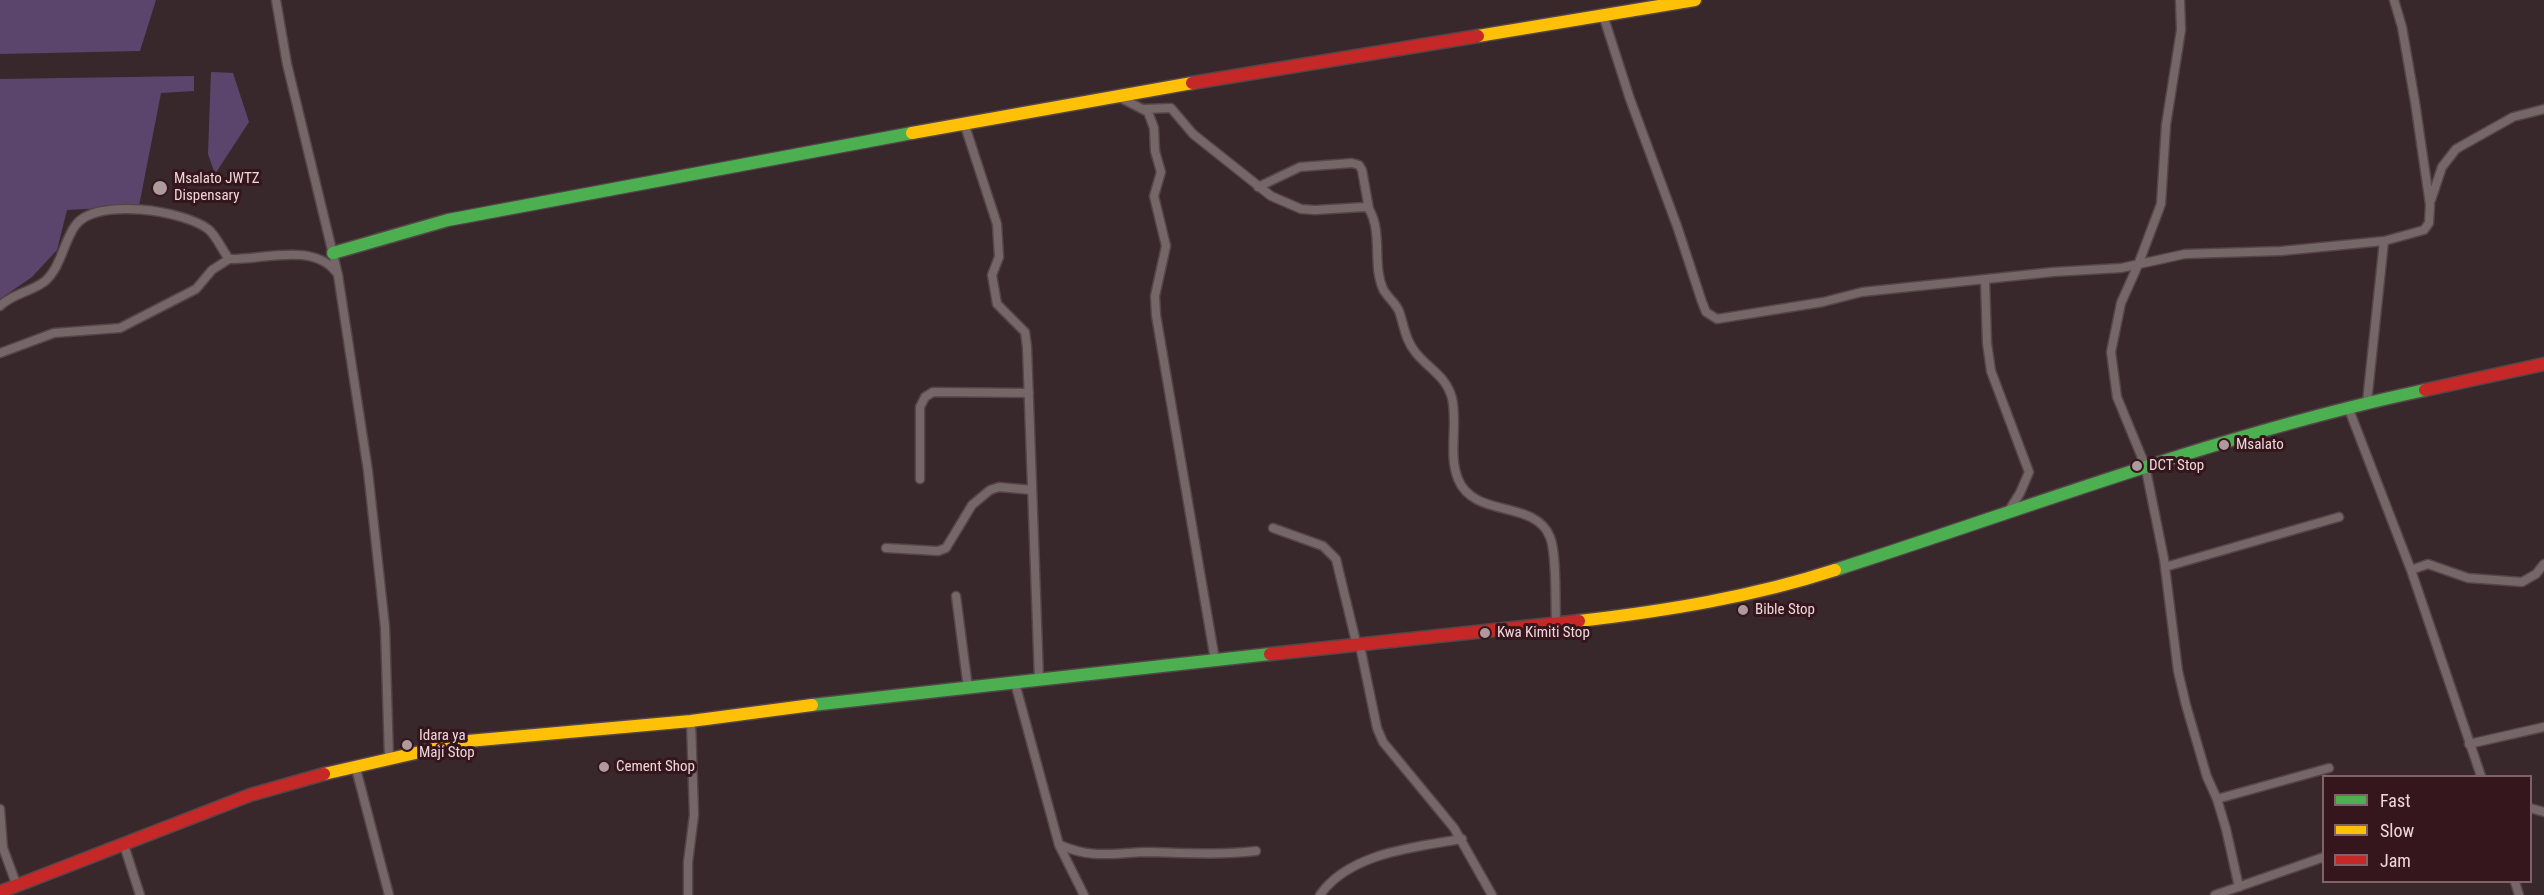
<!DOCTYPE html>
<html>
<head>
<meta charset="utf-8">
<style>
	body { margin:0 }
	#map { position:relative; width:2544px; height:895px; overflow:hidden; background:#39282b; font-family:"Roboto Condensed",sans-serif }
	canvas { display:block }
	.legend { position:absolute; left:2322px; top:775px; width:210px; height:108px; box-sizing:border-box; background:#36161d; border:2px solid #7f6369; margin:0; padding:8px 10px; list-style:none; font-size:18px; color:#edd7da }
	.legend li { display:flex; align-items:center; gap:12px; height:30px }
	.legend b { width:30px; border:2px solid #7f6369 }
</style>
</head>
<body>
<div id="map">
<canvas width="2544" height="895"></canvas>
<ul class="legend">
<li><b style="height:8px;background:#4caf50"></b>Fast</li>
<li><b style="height:8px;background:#ffc107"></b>Slow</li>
<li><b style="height:8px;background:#c62828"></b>Jam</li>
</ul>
</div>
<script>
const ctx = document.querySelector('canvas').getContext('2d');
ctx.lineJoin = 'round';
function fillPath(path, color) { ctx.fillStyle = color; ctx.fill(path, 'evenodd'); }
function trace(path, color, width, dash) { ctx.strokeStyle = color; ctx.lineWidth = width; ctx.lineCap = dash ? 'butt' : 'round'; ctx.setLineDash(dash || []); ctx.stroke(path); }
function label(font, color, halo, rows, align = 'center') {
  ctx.font = font + ' "Roboto Condensed",sans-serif'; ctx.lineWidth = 6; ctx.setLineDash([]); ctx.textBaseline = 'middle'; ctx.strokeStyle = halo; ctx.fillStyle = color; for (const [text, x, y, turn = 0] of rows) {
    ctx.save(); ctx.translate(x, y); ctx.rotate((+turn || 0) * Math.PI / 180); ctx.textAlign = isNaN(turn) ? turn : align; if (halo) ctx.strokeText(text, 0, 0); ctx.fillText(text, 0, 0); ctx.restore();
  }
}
fillPath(new Path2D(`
	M0,0H156L140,51L0,54Z
	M211,72L233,73L249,122L215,174L208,154Z
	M194,76V91L161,93L139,206L67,210L57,250L32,277L0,299V79Z`), '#5c456c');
const street = new Path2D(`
	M276,0L287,64L338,275L368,471L385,627L389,758
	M2180,0L2181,30L2166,125L2161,204L2138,265L2121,303L2111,352L2117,397L2145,465L2164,559L2178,671L2186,705L2207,777L2217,799L2226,829L2239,887
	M1603,15L1630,99L1677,226L1702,302L1706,312L1717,319L1823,302L1862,292L2053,272L2121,268L2185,254L2281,251L2384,241L2424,230L2429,223L2430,205L2415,102L2402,27L2394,0
	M1119,97L1148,112L1154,128L1155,151L1161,172L1154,196L1166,246L1155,296L1156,315L1215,660
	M1144,109L1171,108L1193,134L1271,196L1301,209L1315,210L1365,207L1369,209C1383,233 1372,264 1383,289C1387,297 1395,302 1399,311C1404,325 1405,340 1416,353C1429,369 1446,376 1452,398C1458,425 1448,454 1458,479C1474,519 1535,499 1550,537C1557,554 1555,602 1556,623
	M964,123L997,224L999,257L992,275L997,304L1025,332L1027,347L1039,679
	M1258,187L1300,167L1352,163L1359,165L1362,170L1369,209
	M2431,200L2442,167L2456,149L2513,117L2544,109
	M1985,280L1987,343L1991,371L2029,472L2020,493L2008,512
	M0,306C12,294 30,292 44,282C61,268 63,243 75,226C95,196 185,211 208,229C216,235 222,250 229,259C262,260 313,242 336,272
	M0,353L54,333L120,328L196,289L212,270L229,259
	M2367,402L2384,241
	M2348,407L2411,570L2481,776
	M920,479V407L925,397L933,392L1029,393
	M1273,528L1323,546L1336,559L1357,646
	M886,548L938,551L946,548L972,505L990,490L999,487L1032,490
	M2165,567L2339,517
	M2411,570L2428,564L2468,578L2522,582L2536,574L2544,564
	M956,596L968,688
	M1360,646L1377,728L1383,742L1454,828L1492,895
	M1015,683L1059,845L1084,895
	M2469,744L2544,727
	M355,765L389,895
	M2217,799L2329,768
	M2530,808L2544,812
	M0,809L3,848L17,886
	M124,845L140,895
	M1060,845C1094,860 1116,852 1150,852C1186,853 1220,855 1256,851
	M2515,882L2519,895
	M688,895V862L694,815L691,721
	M1320,895C1349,853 1415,847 1462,839
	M2215,895L2324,857`);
const fast = new Path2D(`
	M333,253L448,220L912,133
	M1835,570C2031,507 2223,433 2425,390
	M812,705L1270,654`);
const slow = new Path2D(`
	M1478,36L1695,0
	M912,133L1192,83
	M1579,621C1665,611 1752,597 1835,570
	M324,774L468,741L691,721L812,705`);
const jam = new Path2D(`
	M1192,83L1478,36
	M2425,390L2544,364
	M1270,654L1579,621
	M0,892L250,795L324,774`);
trace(street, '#544548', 11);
trace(fast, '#544548', 15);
trace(slow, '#544548', 15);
trace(jam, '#544548', 15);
trace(street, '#756668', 8);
trace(fast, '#4caf50', 12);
trace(slow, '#ffc107', 12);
trace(jam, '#c62828', 12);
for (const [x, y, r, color] of [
	[160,188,8,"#ae9a9d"],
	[2224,445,6,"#ae9a9d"],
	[2137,466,6,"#ae9a9d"],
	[1743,610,6,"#ae9a9d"],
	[1485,633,6,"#ae9a9d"],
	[407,745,6,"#ae9a9d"],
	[604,767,6,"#ae9a9d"]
]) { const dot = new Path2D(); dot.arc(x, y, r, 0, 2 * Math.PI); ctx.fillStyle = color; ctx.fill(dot); trace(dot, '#36161d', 2); }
label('15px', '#edd7da', '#36161d', [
	["Msalato JWTZ",174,179],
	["Dispensary",174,196],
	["Msalato",2236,445],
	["DCT Stop",2149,466],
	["Bible Stop",1755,610],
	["Kwa Kimiti Stop",1497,633],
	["Idara ya",419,736],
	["Maji Stop",419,753],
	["Cement Shop",616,767]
], 'left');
</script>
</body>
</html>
